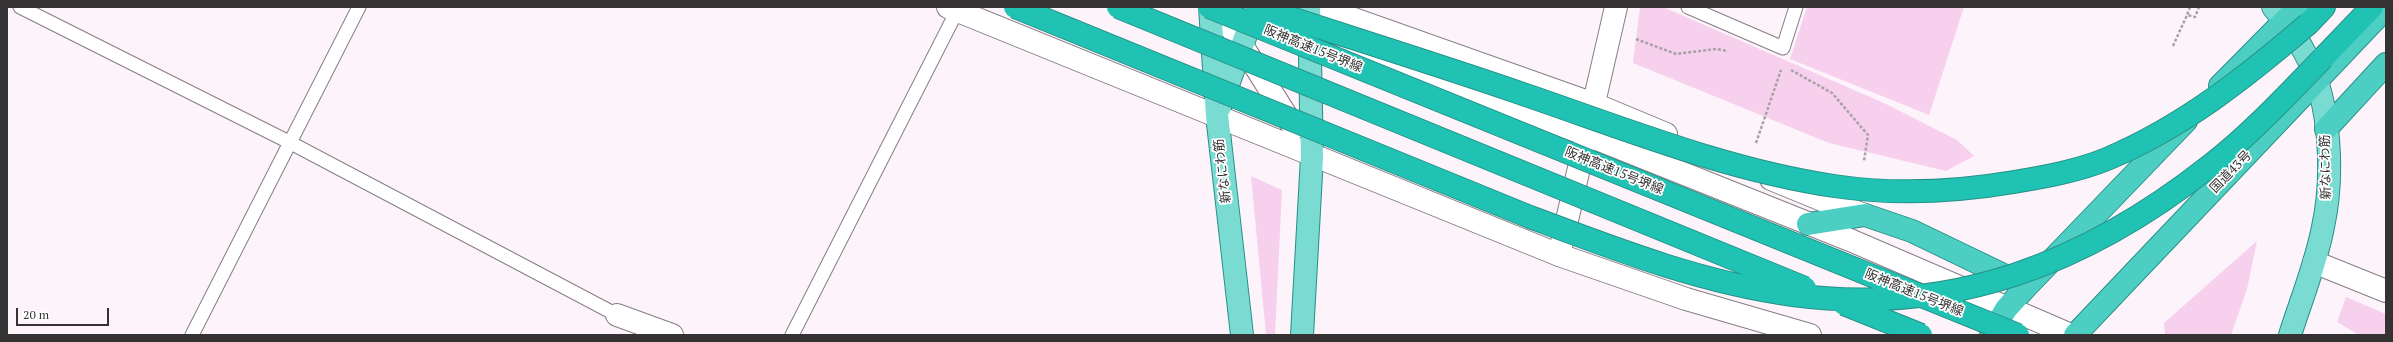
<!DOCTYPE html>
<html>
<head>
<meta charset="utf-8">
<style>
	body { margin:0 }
	#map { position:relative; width:2393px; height:342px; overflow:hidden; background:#fdf4fb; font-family:"PT Serif",serif }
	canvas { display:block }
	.frame { position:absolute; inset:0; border:8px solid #353234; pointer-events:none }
	.scale { position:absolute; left:16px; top:308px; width:93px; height:18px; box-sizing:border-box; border:2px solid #353234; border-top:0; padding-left:5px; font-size:12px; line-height:14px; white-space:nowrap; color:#353234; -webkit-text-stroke:3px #fff; paint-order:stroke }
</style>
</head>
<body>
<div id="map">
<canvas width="2393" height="342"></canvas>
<div class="frame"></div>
<div class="scale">20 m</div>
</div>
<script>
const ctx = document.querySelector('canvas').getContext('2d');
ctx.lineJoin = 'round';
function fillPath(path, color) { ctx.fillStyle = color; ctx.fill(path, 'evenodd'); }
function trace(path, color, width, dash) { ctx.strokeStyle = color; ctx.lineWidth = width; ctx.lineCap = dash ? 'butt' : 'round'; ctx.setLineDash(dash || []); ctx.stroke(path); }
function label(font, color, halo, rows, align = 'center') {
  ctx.font = font + ' "PT Serif","Noto Sans JP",serif'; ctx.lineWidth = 3.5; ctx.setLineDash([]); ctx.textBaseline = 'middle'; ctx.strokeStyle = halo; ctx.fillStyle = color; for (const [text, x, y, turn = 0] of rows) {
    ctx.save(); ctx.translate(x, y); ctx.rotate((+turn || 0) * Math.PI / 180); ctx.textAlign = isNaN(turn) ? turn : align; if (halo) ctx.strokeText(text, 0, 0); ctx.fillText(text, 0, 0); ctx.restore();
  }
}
fillPath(new Path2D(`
	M1640,7H1663L1884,103L1957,140L1974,156L1946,171L1829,143L1633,63Z
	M1807,7H1964L1929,115L1790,59Z
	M1251,176L1282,190L1275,335H1266Z
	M2257,241L2247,289L2231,335H2165L2164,323Z
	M2346,297L2386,314V335H2359L2337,322Z`), '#f6d0ed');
const service = new Path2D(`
	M20,7L289,142L617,315
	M1688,7L1783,48L1796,7
	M192,335L359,7
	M792,335L957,11`);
const minor = new Path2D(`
	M1559,255L1616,7
	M2314,262L2386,291
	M617,315L672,335`);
const tertiary = new Path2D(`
	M948,7L1559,255L1686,299L1810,335
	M1218,7L1294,128
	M1320,7L1594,104L1666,134
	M1335,42L1587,135L1850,240L2071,335
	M1771,179L1827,202L1865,215`);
const primary = new Path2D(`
	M1210,7L1217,115L1242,335
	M2273,7C2286,22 2298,39 2307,57C2331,104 2334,176 2323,227C2316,264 2301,300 2290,335
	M1220,107L1256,7
	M1302,335L1312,157L1309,7`);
const trunk = new Path2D(`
	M2220,86L2298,7
	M2326,129L2386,64
	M1808,224L1865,215L1912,231L2018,282
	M1991,335L2006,309L2027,286L2186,121
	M2075,335L2386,8`);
const motorway = new Path2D(`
	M2308,24L2324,7
	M2323,58L2372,7`);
trace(service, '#867e84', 15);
trace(minor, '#867e84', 24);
trace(tertiary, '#867e84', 24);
trace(primary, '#279087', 24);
trace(trunk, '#279087', 24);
trace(motorway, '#279087', 24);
trace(new Path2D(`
	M2190,7L2187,15L2195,17L2199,7
	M1636,39L1676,54L1716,49L1728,51
	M2173,46L2187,15
	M1791,70L1832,93L1868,135L1864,161
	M1756,143L1781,70`), '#a8a1a6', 2.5, [3, 2]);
trace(service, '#fff', 13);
trace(minor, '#fff', 22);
trace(tertiary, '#fff', 22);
trace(primary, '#79dbd1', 22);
trace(trunk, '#4ccfc2', 22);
trace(motorway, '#20c3b3', 22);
const motorwayBridge = new Path2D(`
	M1015,7L1530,217C1615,249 1702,283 1793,295C1952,316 2087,263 2211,165C2251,134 2287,95 2323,58
	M1118,7L1805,288
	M1209,7L2018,335
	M1257,7C1345,36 1433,63 1520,93C1623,128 1726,170 1834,186C1894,195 1955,192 2014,182C2044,177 2078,171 2107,159C2183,127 2246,77 2308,24
	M1844,304L1921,335`);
trace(motorwayBridge, '#279087', 24, []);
trace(motorwayBridge, '#20c3b3', 22);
label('13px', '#353234', '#fff', [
	["阪神高速15号堺線",1313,49,22],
	["新なにわ筋",2326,167,-91],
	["新なにわ筋",1223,171,-97],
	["阪神高速15号堺線",1614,171,22],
	["国道43号",2231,172,-46],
	["阪神高速15号堺線",1914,293,22]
]);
</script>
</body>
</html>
